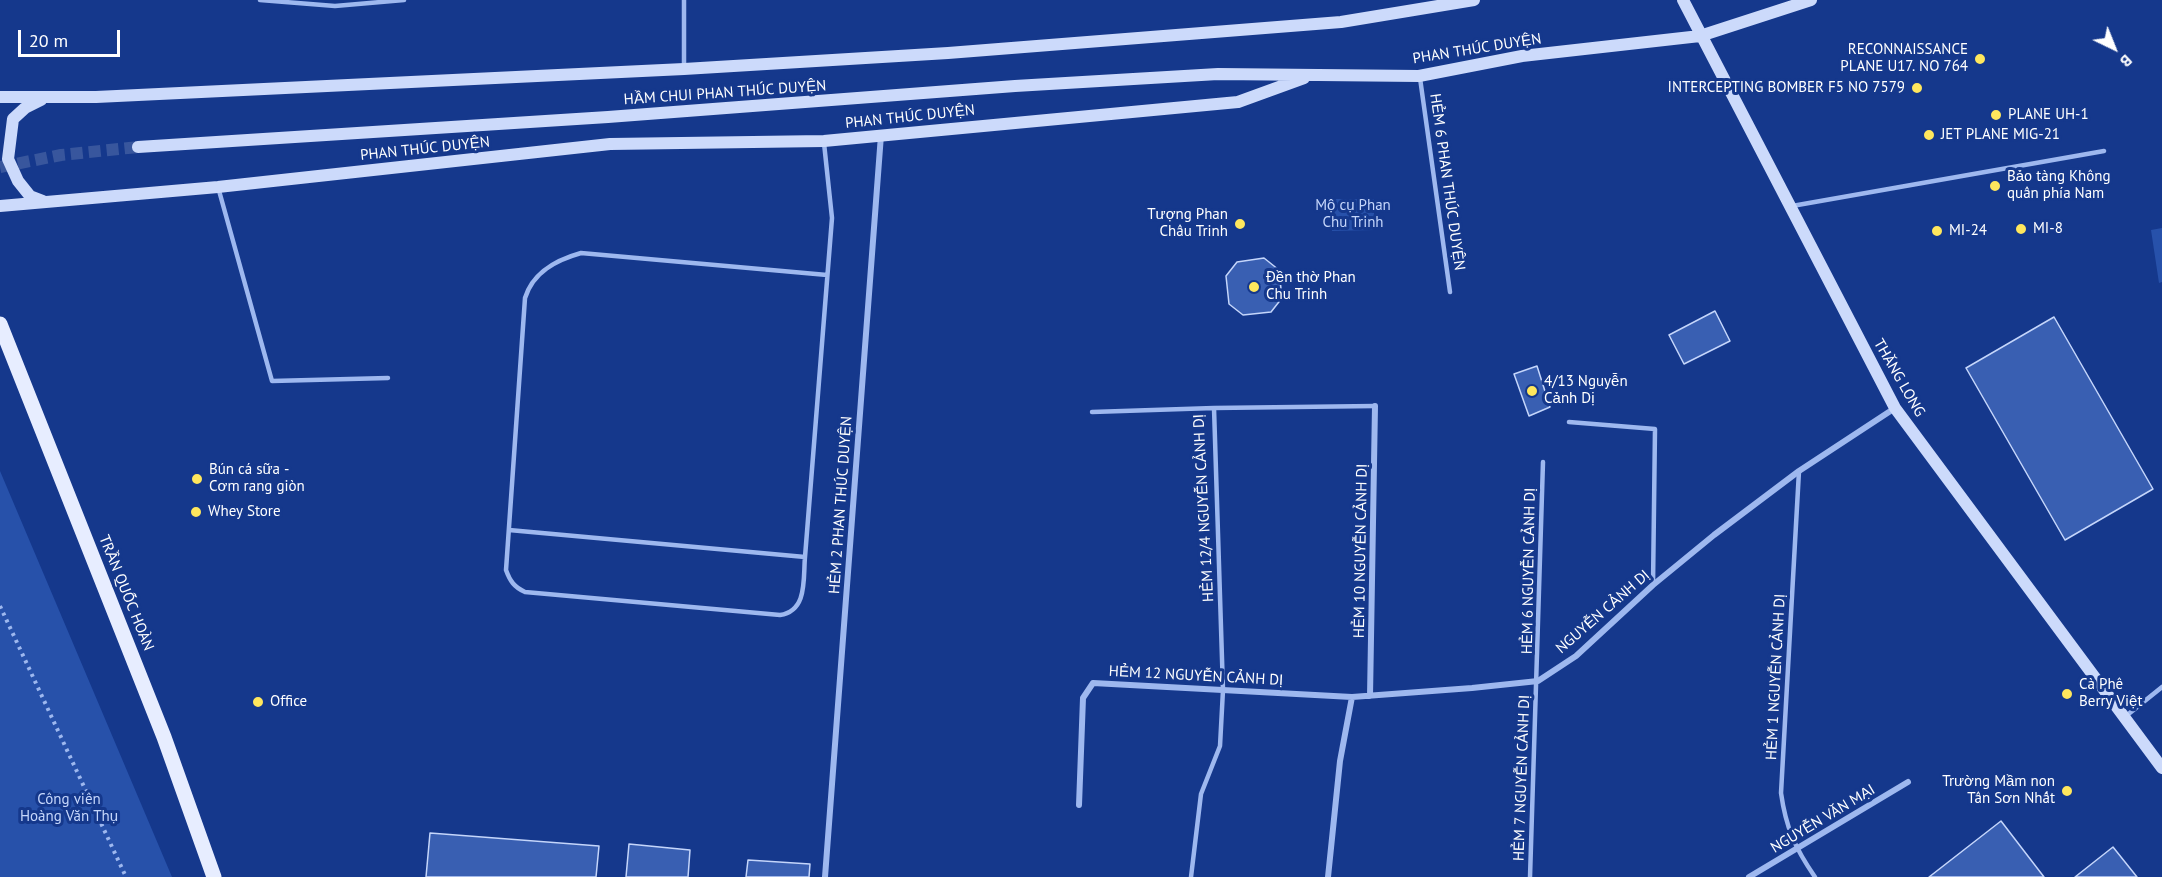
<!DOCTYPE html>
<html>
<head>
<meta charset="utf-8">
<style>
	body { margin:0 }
	#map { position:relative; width:2162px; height:877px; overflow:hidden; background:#15388c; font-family:"PT Sans",sans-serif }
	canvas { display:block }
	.north { position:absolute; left:2084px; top:18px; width:60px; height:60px; -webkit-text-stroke:4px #15388c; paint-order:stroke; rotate:137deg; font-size:16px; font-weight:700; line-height:24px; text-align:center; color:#fff }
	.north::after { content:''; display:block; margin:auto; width:21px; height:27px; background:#fff; clip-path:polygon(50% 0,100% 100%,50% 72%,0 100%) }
	.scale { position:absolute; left:18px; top:30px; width:102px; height:27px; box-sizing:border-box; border:3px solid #fff; border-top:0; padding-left:8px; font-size:18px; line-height:21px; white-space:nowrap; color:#fff; -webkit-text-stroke:4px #15388c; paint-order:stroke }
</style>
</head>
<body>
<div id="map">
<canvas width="2162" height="877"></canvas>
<div class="north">B</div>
<div class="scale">20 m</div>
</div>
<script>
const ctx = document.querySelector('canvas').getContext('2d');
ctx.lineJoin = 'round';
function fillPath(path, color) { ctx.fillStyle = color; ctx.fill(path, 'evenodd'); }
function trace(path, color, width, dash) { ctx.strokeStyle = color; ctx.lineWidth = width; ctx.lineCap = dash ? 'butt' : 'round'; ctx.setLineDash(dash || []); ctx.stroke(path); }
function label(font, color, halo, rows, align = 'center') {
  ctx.font = font + ' "PT Sans",sans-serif'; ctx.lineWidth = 6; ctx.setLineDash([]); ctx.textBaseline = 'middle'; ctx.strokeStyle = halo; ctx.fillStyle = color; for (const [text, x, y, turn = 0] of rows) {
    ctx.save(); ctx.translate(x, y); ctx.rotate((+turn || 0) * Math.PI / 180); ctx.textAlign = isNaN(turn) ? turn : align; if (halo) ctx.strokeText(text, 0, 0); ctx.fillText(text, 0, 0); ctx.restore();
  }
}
fillPath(new Path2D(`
	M1333,199H1374V230L1332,231Z
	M2162,228V282L2159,283L2151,230Z
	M0,471L172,877H0Z`), '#2751aa');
const building = new Path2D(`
	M1264,258L1279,270L1282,298L1271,312L1243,315L1229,304L1226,276L1237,262Z
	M1715,311L1730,341L1684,364L1669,335Z
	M2054,317L2153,489L2065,540L1966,368Z
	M1537,366L1550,407L1529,416L1514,374Z
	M2001,821L2044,877H1929Z
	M430,833L599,846L596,877H426Z
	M629,844L690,850L688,877H626Z
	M2113,847L2137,877H2075Z
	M748,860L810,864L809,877H746Z`);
fillPath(building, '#395fb2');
trace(building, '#c5d6fb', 1.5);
trace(new Path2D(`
	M0,167L61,155L138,147`), '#38569d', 12, [12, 6]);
trace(new Path2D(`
	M0,606L126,877`), '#9eb8ef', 4, [3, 4.5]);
trace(new Path2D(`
	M260,0L335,6L404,0
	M684,0V67
	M1420,78L1450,292
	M824,143L832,218L805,557C803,578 808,611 780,615L525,592C514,587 510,581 506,570L525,298C533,272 556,260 581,253L827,275
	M218,187L272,381L388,378
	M1792,206L2104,151
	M1214,408L1375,406
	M1092,412L1214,408L1223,690L1220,746L1201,794L1191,877
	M1569,422L1655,429L1653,585
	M1799,471L1781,793C1786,828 1795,848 1815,877
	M509,530L805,557
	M2126,716L2162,687
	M1530,877L1543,462`), '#9eb8ef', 4.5);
trace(new Path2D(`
	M1370,696L1375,406
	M1079,805L1083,698L1093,683L1352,697
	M825,877L881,135
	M1328,877L1340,761L1352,697L1472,688L1538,681L1576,656L1653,585L1714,535L1799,471L1895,408
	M1749,877L1908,782`), '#9eb8ef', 6);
trace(new Path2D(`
	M1683,0L1895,408L2162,768
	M0,97H96L684,69L948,53L1341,22L1474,0
	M41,100L25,108L13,119L8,159L18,181L30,196L43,201
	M138,147L608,117L1015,86L1218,74L1419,76L1522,56L1700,36L1811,0
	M0,206L218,187L610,144L824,141L1238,102L1304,78`), '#ccdafb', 12);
trace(new Path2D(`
	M0,324L164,737L214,877`), '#e7edff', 15);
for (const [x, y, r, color] of [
	[1980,59,6,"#ffe75d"],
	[1917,88,6,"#ffe75d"],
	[1996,115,6,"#ffe75d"],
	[1929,135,6,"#ffe75d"],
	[1995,186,6,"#ffe75d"],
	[1240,224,6,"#ffe75d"],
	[2021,229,6,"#ffe75d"],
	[1937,231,6,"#ffe75d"],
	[1254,287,6,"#ffe75d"],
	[1532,391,6,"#ffe75d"],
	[197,479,6,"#ffe75d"],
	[196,512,6,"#ffe75d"],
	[2067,694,6,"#ffe75d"],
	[258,702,6,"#ffe75d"],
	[2067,791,6,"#ffe75d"]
]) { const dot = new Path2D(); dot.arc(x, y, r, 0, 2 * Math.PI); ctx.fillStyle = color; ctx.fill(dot); trace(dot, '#15388c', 2); }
label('15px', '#fff', '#15388c', [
	["PHAN THÚC DUYỆN",1477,49,-9],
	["HẦM CHUI PHAN THÚC DUYỆN",725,93,-4],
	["PHAN THÚC DUYỆN",910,117,-6],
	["PHAN THÚC DUYỆN",425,149,-6],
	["HẺM 6 PHAN THÚC DUYỆN",1447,182,82],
	["THĂNG LONG",1899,378,60],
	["HẺM 2 PHAN THÚC DUYỆN",841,505,-86],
	["HẺM 12/4 NGUYỄN CẢNH DỊ",1204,508,-93],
	["HẺM 10 NGUYỄN CẢNH DỊ",1361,551,-89],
	["HẺM 6 NGUYỄN CẢNH DỊ",1529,571,-89],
	["TRẦN QUỐC HOÀN",126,593,68],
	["NGUYỄN CẢNH DỊ",1603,612,-41],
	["HẺM 12 NGUYỄN CẢNH DỊ",1196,676,3],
	["HẺM 1 NGUYỄN CẢNH DỊ",1776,677,-87],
	["HẺM 7 NGUYỄN CẢNH DỊ",1522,778,-88],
	["NGUYỄN VĂN MẠI",1823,819,-31]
]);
label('15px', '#fff', '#15388c', [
	["RECONNAISSANCE",1968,50,"right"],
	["PLANE U17. NO 764",1968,67,"right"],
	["INTERCEPTING BOMBER F5 NO 7579",1905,88,"right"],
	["PLANE UH-1",2008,115],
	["JET PLANE MIG-21",1941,135],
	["Bảo tàng Không",2007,177],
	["quân phía Nam",2007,194],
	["Tượng Phan",1228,215,"right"],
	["Châu Trinh",1228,232,"right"],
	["MI-8",2033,229],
	["MI-24",1949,231],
	["Đền thờ Phan",1266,278],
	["Chu Trinh",1266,295],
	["4/13 Nguyễn",1544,382],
	["Cảnh Dị",1544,399],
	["Bún cá sữa -",209,470],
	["Cơm rang giòn",209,487],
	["Whey Store",208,512],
	["Cà Phê",2079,685],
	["Berry Việt",2079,702],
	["Office",270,702],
	["Trường Mầm non",2055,782,"right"],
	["Tân Sơn Nhất",2055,799,"right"]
], 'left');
label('15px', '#c5d6fb', '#15388c', [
	["Mộ cụ Phan",1353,206],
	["Chu Trinh",1353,223],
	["Công viên",69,800],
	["Hoàng Văn Thụ",69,817]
]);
</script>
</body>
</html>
